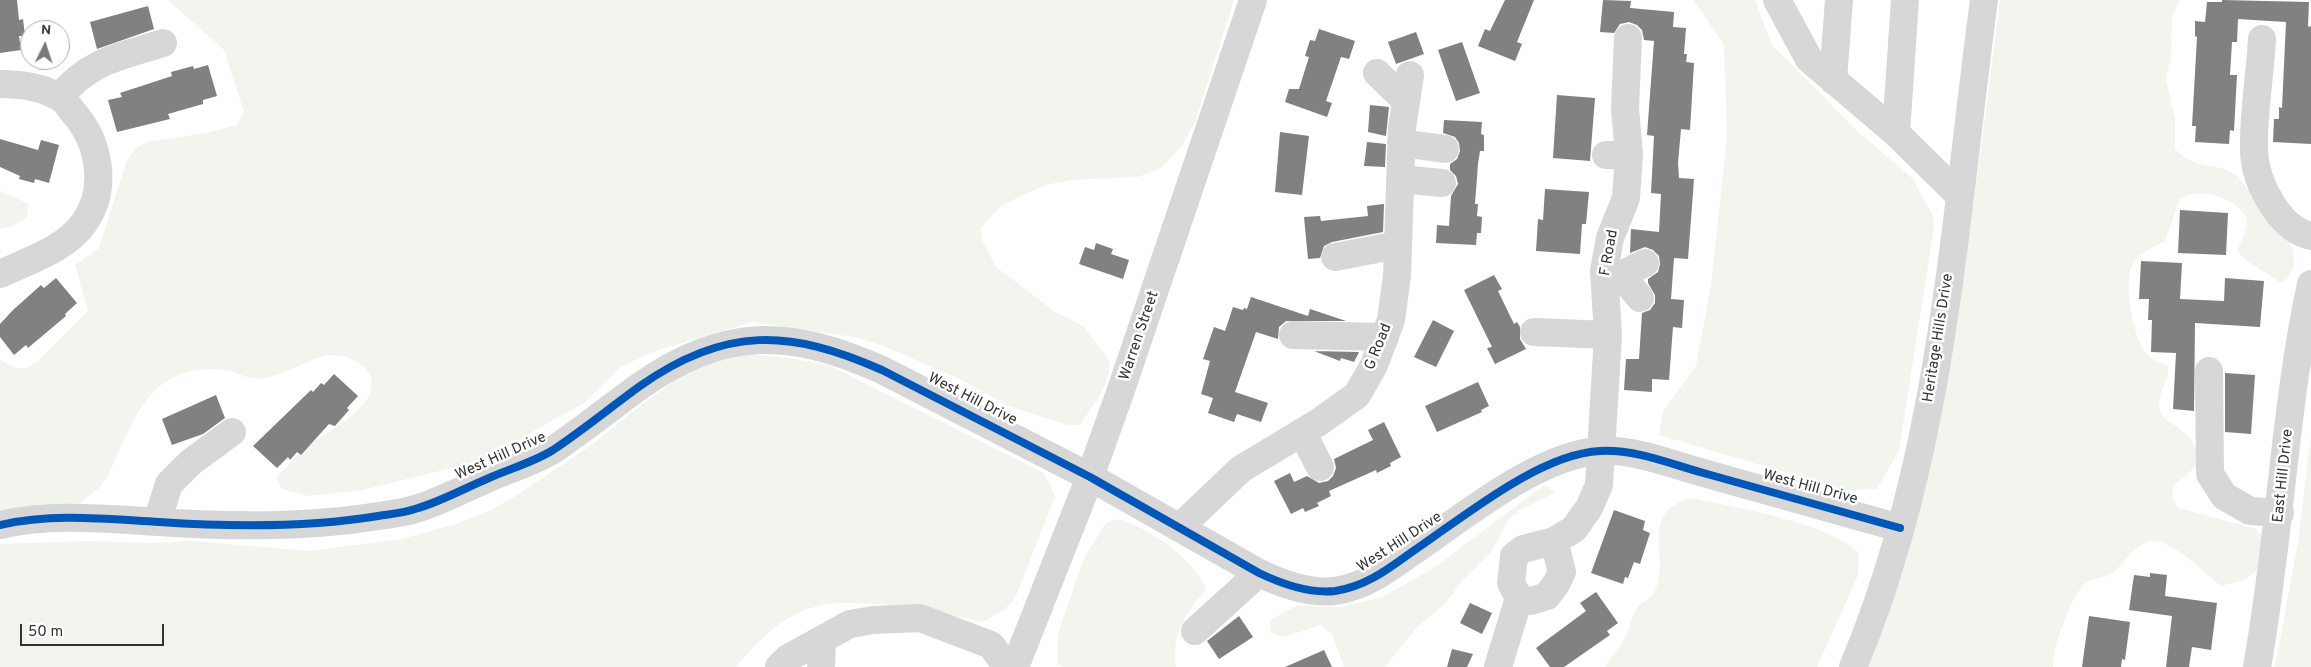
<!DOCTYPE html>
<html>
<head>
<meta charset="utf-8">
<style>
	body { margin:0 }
	#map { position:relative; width:2311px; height:667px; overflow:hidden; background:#fff; font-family:Overpass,sans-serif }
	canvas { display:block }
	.north { position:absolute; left:20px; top:20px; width:50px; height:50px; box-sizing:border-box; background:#fff; border:1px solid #adadad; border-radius:50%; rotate:4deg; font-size:14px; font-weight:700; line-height:20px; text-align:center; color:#333 }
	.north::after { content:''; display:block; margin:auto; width:18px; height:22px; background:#7a7a7a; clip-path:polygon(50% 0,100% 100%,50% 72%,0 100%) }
	.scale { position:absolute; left:20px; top:624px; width:144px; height:22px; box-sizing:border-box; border:2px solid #333; border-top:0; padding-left:6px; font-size:15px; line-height:18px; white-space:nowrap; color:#333; -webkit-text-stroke:4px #fff; paint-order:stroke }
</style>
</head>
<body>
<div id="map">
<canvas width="2311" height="667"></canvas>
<div class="north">N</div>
<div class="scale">50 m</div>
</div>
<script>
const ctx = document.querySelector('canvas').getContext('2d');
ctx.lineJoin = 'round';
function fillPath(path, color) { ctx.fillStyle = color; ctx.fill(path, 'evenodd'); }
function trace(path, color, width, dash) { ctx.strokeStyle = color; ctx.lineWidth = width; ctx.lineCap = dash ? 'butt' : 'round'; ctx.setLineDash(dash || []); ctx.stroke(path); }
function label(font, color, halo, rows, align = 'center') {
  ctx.font = font + ' Overpass,sans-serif'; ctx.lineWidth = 5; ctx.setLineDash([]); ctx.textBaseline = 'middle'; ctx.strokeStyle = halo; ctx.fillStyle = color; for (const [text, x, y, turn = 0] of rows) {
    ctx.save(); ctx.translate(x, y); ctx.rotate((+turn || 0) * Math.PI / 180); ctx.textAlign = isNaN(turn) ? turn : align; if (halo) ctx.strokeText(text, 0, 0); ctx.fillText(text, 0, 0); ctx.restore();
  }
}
fillPath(new Path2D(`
	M168,0H1234L1195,122L1182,146L1162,167L1138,177L1071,180L1045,185L1002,205L981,227L982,240L996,267L1057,313L1083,326L1110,362C1109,387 1093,405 1080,425H1068L1008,406L958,378L881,345L854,337L752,322L658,350L622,366L584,403L480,461L362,490L308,496L282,489L276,478C286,468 295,457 305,448C323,433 396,400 364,367C355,359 345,355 333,355C310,356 289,374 265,378C251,381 242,374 229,371C207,366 182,370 164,383C137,401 122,447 108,476L100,487L78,505L0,513V359L12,367L26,369L38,361L88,311L75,265L99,248L127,160L135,149L147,142L206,133L237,125L244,112L224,50Z
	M1693,0H1755L1772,45L1856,130L1912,178L1933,216L1934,228L1899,450L1877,489L1845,490L1659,435L1663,411L1696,366L1711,285L1727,137L1724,44Z
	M2000,0H2180L2172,17L2171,56L2166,79L2175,120V149C2199,173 2218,161 2237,176L2289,240C2296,256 2297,273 2281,283L2247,261L2237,251C2240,243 2246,233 2247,225C2249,199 2192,184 2179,201L2165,241C2153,247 2141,252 2133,263C2122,280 2133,341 2148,355C2153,360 2162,363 2168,367C2169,383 2154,397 2161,413C2163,418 2168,421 2173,424C2189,435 2198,443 2199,464L2172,487L2174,502L2179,508L2256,529L2265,539L2262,566L2244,580L2221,586C2205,573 2175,543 2155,541C2140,538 2124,563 2114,572C2106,579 2094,577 2086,583C2071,594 2052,649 2053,667H1864C1878,634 1898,592 1907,558C1955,375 1976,187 2000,0Z
	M0,191L29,204L27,217C19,223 11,228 0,229Z
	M746,353L788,358L828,365L1042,472L1050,484L1055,497L1015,598L1005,609L983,622C934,613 849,591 803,611C776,622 754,645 736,667H0V544L91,541L151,543L195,541L308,551L402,539L456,524L485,513L511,499L593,444L637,408L703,360Z
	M2311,435V667H2275L2298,542Z
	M1544,485L1556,492L1520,510L1509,519L1490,553L1461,582L1446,603L1415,629L1385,667H1344L1332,634L1321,625L1283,637L1271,633L1270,620L1296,606L1341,607L1382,597L1434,568Z
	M1693,498C1740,509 1824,521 1859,553L1858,575L1817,667H1605C1610,657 1619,649 1624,639C1630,629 1631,617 1638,607C1642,601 1651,599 1654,593C1673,558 1635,511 1693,498Z
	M1119,519C1148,527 1197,561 1206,590C1185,613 1171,635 1176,667H1064L1058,664V634L1084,558L1106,523Z`), '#f1f5ed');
fillPath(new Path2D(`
	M0,0H17L19,20L23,19L25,36H19L21,50L0,53Z
	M1505,0H1534L1517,42L1522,44L1515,61L1478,46L1485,29L1490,31Z
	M1603,0L1631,1L1630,8L1674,12L1673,27L1686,28L1684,54H1687L1686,62L1694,63L1690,130L1681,129L1678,163L1679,178L1694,179L1688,259L1674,258L1671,299L1684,300L1682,328L1673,327L1669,380L1652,379V392L1624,390L1626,359H1639L1642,313L1650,310L1655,303V295L1648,283V279L1658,272L1660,264L1659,256L1653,250L1645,247L1630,253L1631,229L1659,232L1661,194L1651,193L1654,136L1647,135L1654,41L1644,40L1642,30L1637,25L1629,22L1620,24L1614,33L1600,32Z
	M2222,0L2309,2L2308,26L2311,27V144L2273,142L2274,119H2279V107L2282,108L2286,22L2238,19L2237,42H2232L2230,75H2237L2234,131L2230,130L2229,144L2195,142L2196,126H2192L2197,37L2195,36V21L2205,22L2207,2H2222Z
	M148,6L154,29L97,49L90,22Z
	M1319,29L1355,41L1349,59L1341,57L1326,101L1332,103L1327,117L1285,102L1289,89H1299L1309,57L1305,56L1310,40L1315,41Z
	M1416,32L1424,54L1396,64L1388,42Z
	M1462,42L1480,93L1456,101L1438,50Z
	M208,65L217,96L203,100V104L168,114L170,119L117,132L108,100L122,97L120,93L172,76L171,72L193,66L194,69Z
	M1557,95L1595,98L1590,161L1553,158Z
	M1370,105L1389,107L1386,136L1368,132Z
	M1444,120L1482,122L1481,134L1484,135V151H1480L1478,164L1475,204H1478L1477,216L1482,217L1481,233H1477L1476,245L1436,243L1437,225L1449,226L1451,196L1458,184L1456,176L1450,170V164L1457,159L1460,151L1459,143L1455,137L1443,133Z
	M1280,132L1309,136L1302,195L1275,192Z
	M0,139L38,150L41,140L59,145L49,183L35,179L34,183L19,179L20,176L0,167Z
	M1367,142L1386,144L1385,167L1364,166Z
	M1545,189L1589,192L1586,224H1582L1580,254L1536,251L1538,219L1543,220Z
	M1384,204L1383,232L1332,242L1324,246L1320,258L1308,259L1304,217L1320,216L1321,221L1368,216L1367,206Z
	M2180,210L2228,213L2226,255L2178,253Z
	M1096,243L1113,249L1111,254L1129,260L1123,279L1079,264L1085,247L1094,250Z
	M2141,261L2182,263L2180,299L2224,301L2225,278L2264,281L2260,327L2195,323L2194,411L2173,409L2176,353L2151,352L2152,320H2148L2149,299H2139Z
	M1494,275L1502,289L1498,291L1514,324L1517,322L1520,327V339L1526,349L1495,364L1487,348L1492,347L1464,290Z
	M56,278L77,303L65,314L66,316L28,348L26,345L14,355L0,337V324L13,310L41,285L44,288Z
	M1251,297L1308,316L1310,309L1346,321H1286L1279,327L1278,339L1256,332L1235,392L1268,403L1261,422L1237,414L1234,422L1208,413L1213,398L1201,394L1210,361L1203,359L1214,327L1225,331L1233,307L1243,310L1244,308L1247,309Z
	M1433,320L1454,331L1436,367L1414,357Z
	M1314,351H1313L1359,352L1354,362L1341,358L1340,361Z
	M2225,373L2255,375L2251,434L2225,432Z
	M334,374L358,396L347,408L349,410L335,426L329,424L301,455L297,452L290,460L288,457L277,468L253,446L311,390L313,392L321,383L324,385Z
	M1478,382L1489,406L1481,410L1482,412L1437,432L1425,406Z
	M216,395L225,418L203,434L172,445L162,419Z
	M1384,422L1401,457L1390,463L1391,466L1377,473L1376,470L1329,491L1331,496L1317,503L1319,506L1305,512L1303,508L1291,514L1274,481L1290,473L1294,482L1307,476L1319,483L1328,481L1333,476L1336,468L1334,459L1373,440L1368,430Z
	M1614,510L1645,521L1643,530L1650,533L1640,564L1634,562L1628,578L1625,577L1623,584L1591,573Z
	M2150,573L2167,575L2165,596L2217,603L2211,650L2192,647L2189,667H2166L2172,616L2129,610L2134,575L2150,577Z
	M1596,592L1618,623L1607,631L1610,635L1564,667H1550L1536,648L1586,611L1580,603Z
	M1470,603L1492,613L1482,634L1460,623Z
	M1239,616L1253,637L1219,659L1207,641Z
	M2089,616L2130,622L2125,660L2122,659L2121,667H2082Z
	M1452,649L1473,654L1467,667H1447Z
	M1324,650L1332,667H1285Z`), '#818181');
trace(new Path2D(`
	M1777,0L1809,59L1896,133L1960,196
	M2262,39C2260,76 2253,115 2254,151C2255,182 2279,229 2311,236
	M1377,73L1406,101
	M1833,80L1839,0
	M0,84C19,84 42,87 59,97C64,100 69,106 72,111C99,140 109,188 84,223C66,249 28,261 0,274
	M60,97C88,61 122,56 163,43
	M1896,133L1905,0
	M1401,143L1445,149
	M1606,155H1629
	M1400,179L1442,183
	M1335,257L1398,245
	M1604,271L1621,275L1645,263
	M1621,275L1640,298
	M1534,332L1608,335
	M1293,335L1385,337
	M2209,371L2210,474L2224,496L2250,511L2280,513
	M1302,432L1320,467
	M157,522L169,484L191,462L232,432
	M0,525C53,513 105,519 159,522C232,527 306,528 378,516C390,514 404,513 415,509C440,502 465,488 489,478C509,469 534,462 553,450C583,430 611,407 640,386C725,326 790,329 882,370L1090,477L1259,573C1282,584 1309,594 1335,591C1364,587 1387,570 1409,554C1460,520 1538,454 1600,451C1636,449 1673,465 1707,474C1772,492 1836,510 1900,528
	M1180,527L1241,469L1319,422L1357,395L1374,365L1391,320L1397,276L1402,128L1410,75
	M1554,541L1562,572L1556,584L1547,596L1531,601L1519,598L1511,583L1514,556L1523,549L1554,541L1574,529L1589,508L1599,485L1608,335L1604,271L1610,238L1626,198L1629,155L1625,108L1628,38
	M1195,631L1259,573
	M779,667L788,658L850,624L873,620L920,618L991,645L1007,667
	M821,667L822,641
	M1015,667L1090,477L1122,387L1253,0
	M1498,667L1519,598
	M1853,667C1942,457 1954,224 1984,0
	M2257,667C2280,540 2284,410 2311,284`), '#d7d7d7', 28);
trace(new Path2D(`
	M0,525C53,513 105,519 159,522C232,527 306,528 378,516C390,514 404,513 415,509C440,502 465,488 489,478C509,469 534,462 553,450C583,430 611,407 640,386C725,326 790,329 882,370L1090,477L1259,573C1282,584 1309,594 1335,591C1364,587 1387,570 1409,554C1460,520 1538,454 1600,451C1636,449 1673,465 1707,474C1772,492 1836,510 1900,528`), '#0057b8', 8);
label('15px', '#333', '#fff', [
	["F Road",1610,253,-80],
	["Warren Street",1140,336,-71],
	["Heritage Hills Drive",1939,338,-81],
	["G Road",1379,347,-68],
	["West Hill Drive",972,400,27],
	["West Hill Drive",501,457,-24],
	["East Hill Drive",2284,476,-84],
	["West Hill Drive",1810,488,15],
	["West Hill Drive",1400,543,-33]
]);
</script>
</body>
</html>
